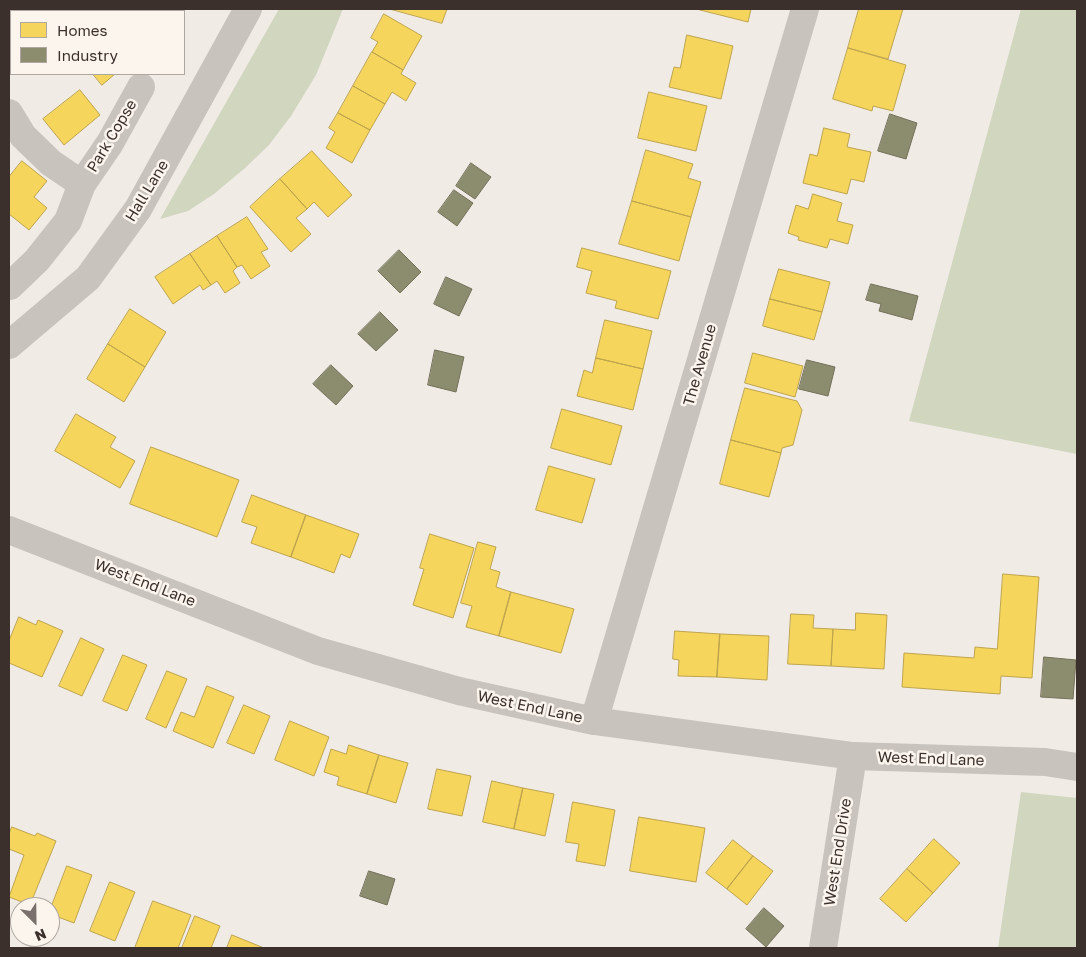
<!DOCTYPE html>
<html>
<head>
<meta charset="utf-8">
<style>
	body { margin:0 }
	#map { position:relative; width:1086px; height:957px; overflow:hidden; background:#f0ebe5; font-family:"Golos Text",sans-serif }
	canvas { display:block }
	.frame { position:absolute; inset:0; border:10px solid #3b302b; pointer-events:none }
	.legend { position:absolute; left:10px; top:10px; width:175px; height:65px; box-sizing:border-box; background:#fbf5ee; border:1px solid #aea6a0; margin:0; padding:6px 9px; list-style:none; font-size:15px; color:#3b302b }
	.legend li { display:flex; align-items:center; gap:10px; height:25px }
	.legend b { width:25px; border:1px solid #aea6a0 }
	.north { position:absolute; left:10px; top:897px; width:50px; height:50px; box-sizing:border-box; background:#fbf5ee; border:1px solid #aea6a0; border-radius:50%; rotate:157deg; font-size:14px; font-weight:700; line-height:20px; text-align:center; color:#3b302b }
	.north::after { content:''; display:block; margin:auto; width:18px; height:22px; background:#7a716c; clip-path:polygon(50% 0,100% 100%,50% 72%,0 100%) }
</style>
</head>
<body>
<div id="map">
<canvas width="1086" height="957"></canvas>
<div class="frame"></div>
<ul class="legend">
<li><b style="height:14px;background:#f6d55c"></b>Homes</li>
<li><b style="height:14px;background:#8c8c6e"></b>Industry</li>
</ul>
<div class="north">N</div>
</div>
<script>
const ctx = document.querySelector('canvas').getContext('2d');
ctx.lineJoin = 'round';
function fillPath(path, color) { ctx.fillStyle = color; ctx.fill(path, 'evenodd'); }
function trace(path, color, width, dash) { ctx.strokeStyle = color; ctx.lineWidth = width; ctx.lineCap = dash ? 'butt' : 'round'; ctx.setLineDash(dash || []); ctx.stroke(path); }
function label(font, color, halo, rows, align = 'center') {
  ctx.font = font + ' "Golos Text",sans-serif'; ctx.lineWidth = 5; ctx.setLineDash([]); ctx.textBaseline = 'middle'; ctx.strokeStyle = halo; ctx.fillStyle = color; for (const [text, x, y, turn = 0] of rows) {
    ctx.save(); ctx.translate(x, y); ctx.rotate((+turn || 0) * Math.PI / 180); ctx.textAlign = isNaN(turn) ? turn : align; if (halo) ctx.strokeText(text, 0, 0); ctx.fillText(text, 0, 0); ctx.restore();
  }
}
fillPath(new Path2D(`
	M279,9H343L316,75L291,116L269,145L245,168L214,194L188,211L160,219Z
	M1021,9H1077V454L909,421Z
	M1021,792L1077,798V948H998Z`), '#d1d6bf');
const homes = new Path2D(`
	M132,9H172L171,11H137Z
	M390,9H447L442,23Z
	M701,9H751L748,22L700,10Z
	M859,9H903L888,59L848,48Z
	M384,14L422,36L403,70L372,52L378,42L371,38Z
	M687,35L733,46L721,99L669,87L674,67L680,68Z
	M848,48L906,65L893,111L873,106L872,111L833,99Z
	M372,52L403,70L401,74L416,83L406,101L392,92L385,104L353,86Z
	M93,74H115L102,85Z
	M353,86L385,104L370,130L338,113Z
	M80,90L100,115L64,145L43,119Z
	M649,92L707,106L696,151L638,138Z
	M338,113L370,130L352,163L326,148L335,132L329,128Z
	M824,128L850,134L847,147L871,152L864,182L851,179L847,194L803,183L810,154L817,156Z
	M646,150L693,164L688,178L701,182L691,217L632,201Z
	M312,151L352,195L328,217L314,202L307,209L280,179Z
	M22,161L47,181L34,197L47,208L29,230L9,214V177Z
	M280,179L307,209L296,218L311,234L291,252L250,207Z
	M813,194L842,203L837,221L853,225L848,244L830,239L827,248L798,240L799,237L788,233L796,205L808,209Z
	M632,201L691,217L679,261L619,244Z
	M247,217L268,249L261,252L270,266L251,279L242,265L237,267L217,236Z
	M217,236L237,267L233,271L240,283L225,293L217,281L211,285L190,254Z
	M582,248L671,271L658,319L615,308L617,301L586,293L592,271L577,267Z
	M190,254L211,285L203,290L200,285L173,304L155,277Z
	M779,269L830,282L822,312L770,299Z
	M770,299L822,312L814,340L763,326Z
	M130,309L166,332L145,367L108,344Z
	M605,320L652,331L643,369L596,358Z
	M108,344L145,367L124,402L87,379Z
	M753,353L803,366L795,397L745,383Z
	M596,358L643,369L633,410L577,396L584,370L592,373Z
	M745,388L797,401L802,410L793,445L782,448L781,453L731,440Z
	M562,409L622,426L611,465L551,448Z
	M76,414L116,437L110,447L135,461L120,488L55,451Z
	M731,440L781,453L769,497L720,484Z
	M151,447L239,480L217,537L130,504Z
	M549,466L595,479L582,523L536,510Z
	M252,495L306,515L291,557L251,543L257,527L242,522Z
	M306,515L359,534L350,558L341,554L334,573L291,557Z
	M430,534L474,548L453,618L413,605L424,569L420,568Z
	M478,542L496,547L490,569L500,572L496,587L511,592L499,636L466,627L472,606L461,603Z
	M1003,574L1039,577L1032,678L1001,676L1000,694L902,687L904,653L974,658L975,647L997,649Z
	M511,592L574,609L561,653L499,636Z
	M856,613L887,615L884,669L831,666L833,629L855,630Z
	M791,614L814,615L813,628L833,629L831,666L788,664Z
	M19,617L36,625L38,620L63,631L42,677L9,663V641Z
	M675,631L720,634L717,677L678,676L679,660L673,659Z
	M720,634L769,636L767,680L717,677Z
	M81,638L104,649L82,696L59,686Z
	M123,655L147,665L127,711L103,701Z
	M167,671L187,679L166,728L146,719Z
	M207,686L234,697L213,748L173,731L181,712L194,717Z
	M244,705L270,716L254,754L227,743Z
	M290,721L329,737L314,776L275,760Z
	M349,745L379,755L367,794L337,785L339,777L324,772L331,749L346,754Z
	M379,755L408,763L396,803L367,794Z
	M437,769L471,776L462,816L428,809Z
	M492,781L523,788L514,829L483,822Z
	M523,788L554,794L545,836L514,829Z
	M573,802L615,810L605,866L576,861L579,844L566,842Z
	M639,817L705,828L696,882L630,871Z
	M12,827L35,836L37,833L56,841L30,905L9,897L24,855L9,849V834Z
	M934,839L960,863L933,893L907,869Z
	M733,840L753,856L727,889L706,873Z
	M753,856L773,871L747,905L727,889Z
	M67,866L92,875L74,923L50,914V910Z
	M907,869L933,893L906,922L880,899Z
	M110,882L135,892L115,941L90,931Z
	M153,901L191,915L178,948H135Z
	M195,916L220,926L211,948H182Z
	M232,935L264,948H227Z`);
fillPath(homes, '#f6d55c');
trace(homes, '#bea44d', 1);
const industry = new Path2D(`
	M890,114L917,123L906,159L878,151Z
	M471,163L491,177L475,199L456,186Z
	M454,190L473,203L457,226L438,212Z
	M399,250L421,272L400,293L378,271Z
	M446,277L472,289L459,316L434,304Z
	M871,284L918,296L912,320L879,311L881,304L866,300Z
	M380,312L398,330L376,351L358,334Z
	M435,350L464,357L456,392L428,385Z
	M807,360L835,367L828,396L799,389Z
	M331,365L353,386L336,405L313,384Z
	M1044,657L1076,660L1073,699L1041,697Z
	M369,871L395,879L387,905L360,896Z
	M764,908L784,926L766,947L746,929Z`);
fillPath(industry, '#8c8c6e');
trace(industry, '#74705a', 1);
trace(new Path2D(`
	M9,113L23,136L51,163L82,184
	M10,286L37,260L68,221L82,184L110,143L141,87
	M9,345L88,278L138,209L248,9
	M9,530L318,651L459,691L594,721L853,756L1045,762L1077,767
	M594,721L805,9
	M823,948L853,756`), '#c9c3be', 28);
label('15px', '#3b302b', '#fbf5ee', [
	["Park Copse",112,136,-59],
	["Hall Lane",147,191,-59],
	["The Avenue",700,365,-74],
	["West End Lane",145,583,21],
	["West End Lane",530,707,12],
	["West End Lane",931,759,2],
	["West End Drive",838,852,-81]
]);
</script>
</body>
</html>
